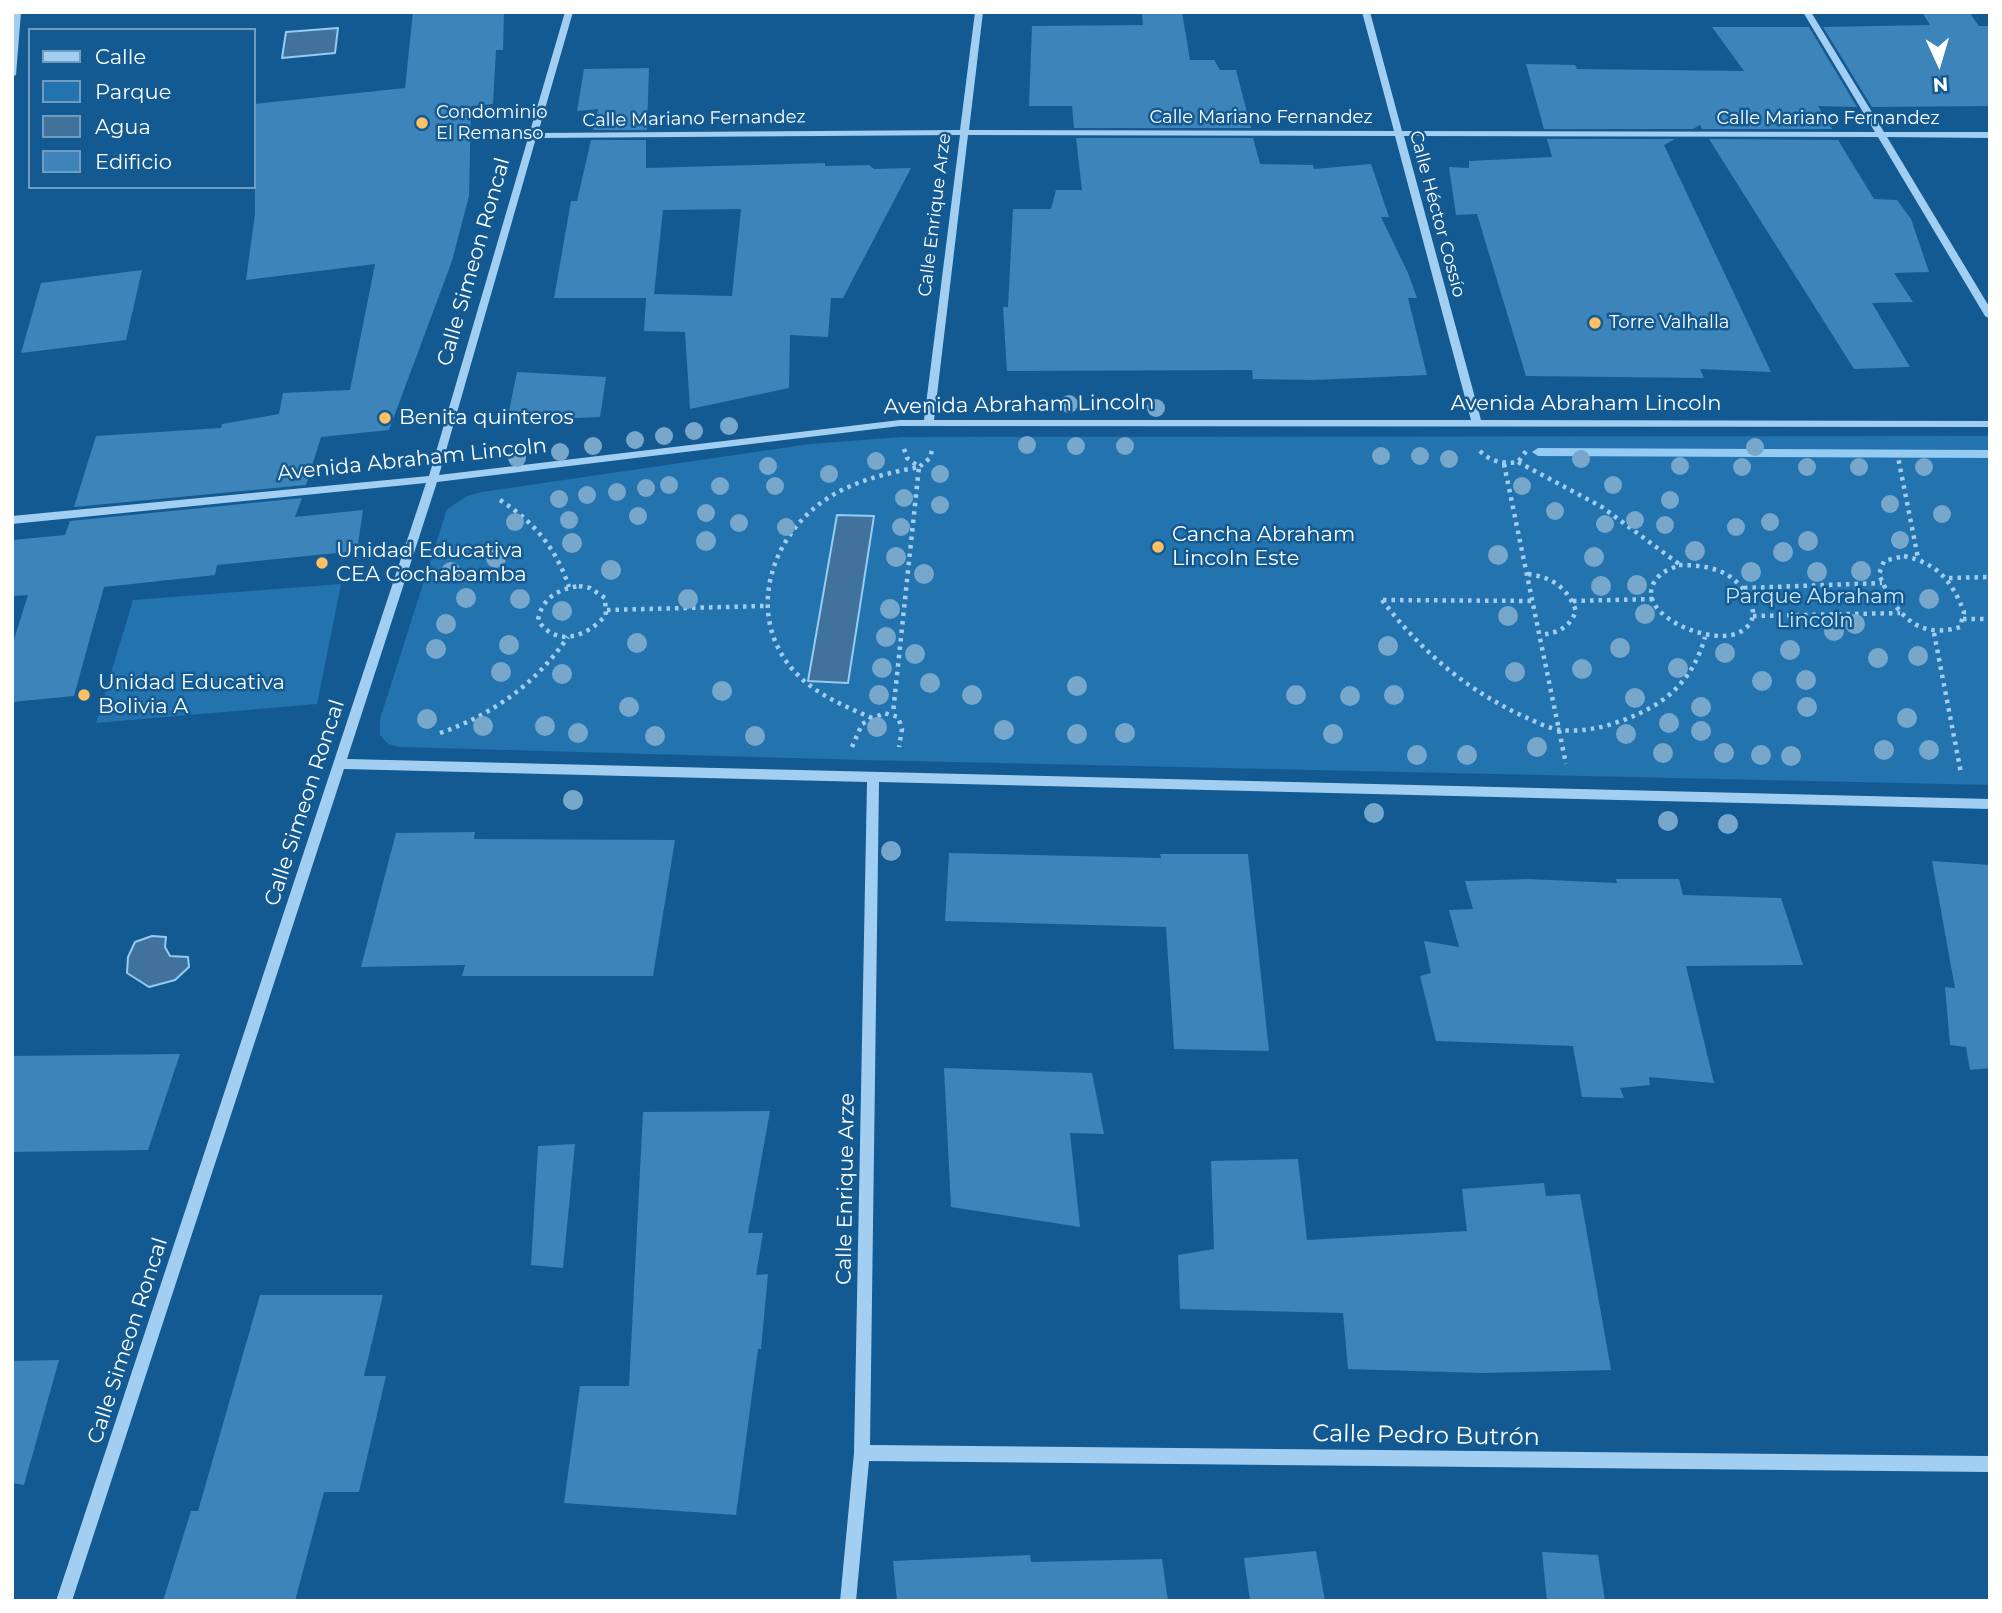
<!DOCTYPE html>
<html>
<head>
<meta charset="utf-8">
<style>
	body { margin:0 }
	#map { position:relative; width:2002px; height:1613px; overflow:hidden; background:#145a92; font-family:Montserrat,sans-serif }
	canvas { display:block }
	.frame { position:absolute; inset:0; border:14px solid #fff; pointer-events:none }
	.legend { position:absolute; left:28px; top:28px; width:228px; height:161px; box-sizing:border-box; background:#145a92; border:2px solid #729cbe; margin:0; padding:9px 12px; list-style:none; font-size:21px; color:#fff }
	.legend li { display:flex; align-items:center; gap:14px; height:35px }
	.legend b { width:35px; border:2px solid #729cbe }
	.north { position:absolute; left:1904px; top:28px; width:70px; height:70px; -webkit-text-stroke:5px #145a92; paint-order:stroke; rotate:176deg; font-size:19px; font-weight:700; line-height:28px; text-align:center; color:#fff }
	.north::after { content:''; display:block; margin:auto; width:24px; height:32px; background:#fff; clip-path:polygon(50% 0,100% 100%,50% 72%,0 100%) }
</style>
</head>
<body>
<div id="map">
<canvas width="2002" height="1613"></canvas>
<div class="frame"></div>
<ul class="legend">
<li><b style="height:9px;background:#a2cff1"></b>Calle</li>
<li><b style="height:19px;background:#2373af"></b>Parque</li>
<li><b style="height:19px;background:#41729b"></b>Agua</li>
<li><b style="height:19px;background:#3d84ba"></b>Edificio</li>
</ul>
<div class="north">N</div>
</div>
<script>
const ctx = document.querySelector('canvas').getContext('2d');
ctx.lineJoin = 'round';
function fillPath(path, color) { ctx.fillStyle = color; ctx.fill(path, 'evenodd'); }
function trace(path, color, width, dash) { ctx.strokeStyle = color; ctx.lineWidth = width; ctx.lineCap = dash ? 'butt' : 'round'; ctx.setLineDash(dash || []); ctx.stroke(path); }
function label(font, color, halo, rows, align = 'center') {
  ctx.font = font + ' Montserrat,sans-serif'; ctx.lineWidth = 5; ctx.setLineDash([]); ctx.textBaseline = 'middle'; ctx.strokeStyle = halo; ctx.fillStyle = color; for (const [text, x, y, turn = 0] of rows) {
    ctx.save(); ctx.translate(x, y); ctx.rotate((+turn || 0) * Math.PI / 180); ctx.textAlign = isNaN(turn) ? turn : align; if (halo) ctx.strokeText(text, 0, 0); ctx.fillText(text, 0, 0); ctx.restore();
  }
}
fillPath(new Path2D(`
	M1990,436V785L863,760L401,747L388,744L380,735V719L447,509L467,496L482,492L810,444L902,437Z
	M341,584L317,704L96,723L133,600Z`), '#2373af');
const water = new Path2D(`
	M338,28L335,53L282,58L286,32Z
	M837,515L874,516L848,683L808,681Z
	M152,936L166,937L165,947L170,956L188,957L189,967L175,980L149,987L127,973L128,957L135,942Z`);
fillPath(water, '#41729b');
trace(water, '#94ccf4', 2);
fillPath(new Path2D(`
	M1538,448L1990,450V458L1538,456L1532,452Z`), '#94ccf4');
fillPath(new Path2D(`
	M413,12H504L503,50H496L493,104L471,106L469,196L452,261L389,430L321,437L306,485L74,507L96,436L221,428L222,424L279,414L283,393L350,390L375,264L246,280L255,214L254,104L405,88Z
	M1142,12H1182L1190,60H1214L1220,70H1236L1251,128H1074L1072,106H1029L1032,26L1143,25Z
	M1922,12H1969L1979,26H1990V106L1872,107L1823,27L1930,25Z
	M1712,27H1809L1857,107L1818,106L1832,129H1702L1700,125L1693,129H1544L1526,64L1575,65L1577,69L1744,71Z
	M649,68L647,130H593L598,109L577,111L584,69Z
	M1076,138H1253L1260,164L1313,165L1314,169L1371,164L1389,217H1381L1408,273L1417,298H1408L1427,375L1313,380L1253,379L1252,370L1007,371L1003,307H1008L1013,209H1051L1056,190H1082Z
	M1547,139H1675L1664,145L1771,372L1700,369L1704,378L1526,376L1477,214L1456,215L1449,167L1469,168V161L1552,157Z
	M1709,139L1838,140L1874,199L1897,200L1911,219L1929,272L1894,273L1913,302L1872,303L1910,367L1854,369Z
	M591,140H646V168L825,163V166L869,165L874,169L911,168L843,298H831L828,337L790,335L789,388L690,409L685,332L644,331L646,298H554L571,201H577ZM741,209L732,296L654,294L663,210Z
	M142,270L126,340L21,353L41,283Z
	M517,372L606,377L600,417L507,421Z
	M302,498L295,517L363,510L357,551L217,565L215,575L104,587L74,696L12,702V646L28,595L12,596V540L65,535L70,521Z
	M475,832L474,839L675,840L653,976H462L465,965L361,967L396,833Z
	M949,853L1161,858L1160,854H1248L1269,1051L1174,1049L1166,927L945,921Z
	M1932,861L1990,865V1068L1970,1070L1966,1047L1950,1045L1945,987L1955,988Z
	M1527,879L1617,883L1616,879H1679L1683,895L1781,898L1803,965L1686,966L1714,1083L1649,1077L1650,1085L1620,1088L1624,1098L1582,1097L1573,1046L1436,1041L1420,976L1431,973L1424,941L1459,947L1449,910L1473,909L1465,881Z
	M180,1054L148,1150L12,1152V1056Z
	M944,1068L1092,1073L1104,1134L1070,1133L1080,1227L951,1207Z
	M770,1111L748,1233H763L756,1275L768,1274L761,1349H758L736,1515L564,1503L580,1386H629L643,1112Z
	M575,1144L563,1268L531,1265L538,1146Z
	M1298,1159L1307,1240L1467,1231L1462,1189L1544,1183L1546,1196L1580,1194L1611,1370L1482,1373L1348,1369L1343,1313L1180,1309L1178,1255L1214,1249L1211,1161Z
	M260,1295H383L364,1376H386L359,1492H324L295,1601H163L191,1511H198Z
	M59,1360L24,1485L12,1483V1361Z
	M1316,1551L1325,1601H1250L1244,1558Z
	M1542,1552L1598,1555L1605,1601H1547Z
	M1030,1555L1031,1562L1162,1559L1168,1601H897L893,1561Z`), '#3d84ba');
trace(new Path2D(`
	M904,449L907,458L919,467L930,458L932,450
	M1480,451C1491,462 1503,464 1518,462L1527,450
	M1897,452L1918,558
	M1518,462L1602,507L1679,564
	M1504,464L1566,764
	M500,500C534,522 556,548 569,587
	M1904,556C1937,563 1952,581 1964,612L1960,627C1916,641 1894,611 1879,574L1884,561Z
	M1679,565C1693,565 1708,566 1722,572C1744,582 1770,618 1738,633C1707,647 1624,609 1660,575C1664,571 1673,568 1679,565Z
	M1528,574C1552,577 1568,588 1576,611C1569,628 1558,633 1540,635
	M1949,578L1990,577
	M579,586L590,588L605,598L606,615C587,637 556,648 538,620C542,598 558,589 579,586Z
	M1744,588L1882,583
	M1382,600C1421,651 1466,690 1525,717C1536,722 1548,728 1560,730C1586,733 1614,725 1638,714C1672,699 1695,674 1705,637
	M1383,600L1533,601
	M1573,601L1653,599
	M607,610L764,606
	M1753,616L1900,613
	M1963,619H1990
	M1934,633L1961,773
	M872,718C844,706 815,694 795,672C744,617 770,535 828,498C856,480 888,473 919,467L893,713
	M440,733C494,714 535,684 568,637
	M852,747L862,724L884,713L898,717L902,729L899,747`), '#a2cff1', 4.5, [3.5, 5]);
fillPath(new Path2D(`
	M13,12H21L16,75L12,77Z
	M565,12H573L538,133L960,130L975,12H983L969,130L1394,131L1362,12H1370L1402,131L1875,132L1803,12H1811L1884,132H1990V138L1887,137L1990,308V319L1985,316L1878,137L1404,136L1481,420L1990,421V427L900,426L437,482L347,759L1990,799V809L879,782L870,1445L1990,1456V1472L869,1461L856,1601H840L854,1453L867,782L344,769L72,1601H56L426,483L12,524V516L429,476ZM960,135L924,420H900L439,475L536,138ZM968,135L1395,136L1471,420H934Z`), '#a2cff1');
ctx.fillStyle = '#78a7cc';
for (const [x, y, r] of [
	[1069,404,9],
	[1156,408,9],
	[729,426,9],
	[694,431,9],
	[664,436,9],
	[635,440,9],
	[1027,445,9],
	[593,446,9],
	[1076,446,9],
	[1125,446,9],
	[1755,447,9],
	[560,452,9],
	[1381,456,9],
	[1420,456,9],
	[517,458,9],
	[1449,459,9],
	[1581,459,9],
	[876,461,9],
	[768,466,9],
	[1680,466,9],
	[1742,467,9],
	[1807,467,9],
	[1859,467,9],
	[1924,467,9],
	[829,474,9],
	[940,474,9],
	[669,485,9],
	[1613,485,9],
	[720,486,9],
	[775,486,9],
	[1522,486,9],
	[646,488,9],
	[617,492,9],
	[587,495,9],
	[904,498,9],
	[559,499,9],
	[1670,500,9],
	[1890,504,9],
	[940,505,9],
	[1555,511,9],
	[706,513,9],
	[1942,514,9],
	[638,516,9],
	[569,520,9],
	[1635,520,9],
	[515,522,9],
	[1770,522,9],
	[739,523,9],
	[1605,524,9],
	[1665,525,9],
	[786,527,9],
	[901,527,9],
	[1736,527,9],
	[1900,540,9],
	[706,541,10],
	[1808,541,10],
	[572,543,10],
	[1695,551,10],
	[1783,552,10],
	[1498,555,10],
	[896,557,10],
	[1594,557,10],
	[496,558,10],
	[611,570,10],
	[1861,571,10],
	[451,572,10],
	[1751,572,10],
	[1817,572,10],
	[924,574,10],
	[1637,585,10],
	[1601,586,10],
	[466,598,10],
	[520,599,10],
	[688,599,10],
	[1929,599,10],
	[890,609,10],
	[562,611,10],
	[1645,614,10],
	[1508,616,10],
	[446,624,10],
	[1855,624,10],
	[1834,631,10],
	[886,637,10],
	[637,643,10],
	[509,645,10],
	[1388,646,10],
	[1620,648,10],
	[436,649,10],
	[1790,650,10],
	[1725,653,10],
	[915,654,10],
	[1918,656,10],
	[1878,658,10],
	[882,668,10],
	[1678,668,10],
	[1582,669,10],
	[501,672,10],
	[1515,672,10],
	[562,674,10],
	[1806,680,10],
	[1762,681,10],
	[930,683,10],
	[1077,686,10],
	[722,691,10],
	[879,695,10],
	[972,695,10],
	[1296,695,10],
	[1394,695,10],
	[1350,696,10],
	[1635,698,10],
	[629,707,10],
	[1701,707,10],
	[1807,707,10],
	[1907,718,10],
	[427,719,10],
	[1669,723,10],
	[483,726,10],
	[545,726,10],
	[877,727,10],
	[1004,730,10],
	[1701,731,10],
	[578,733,10],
	[1125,733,10],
	[1077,734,10],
	[1333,734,10],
	[1626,734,10],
	[655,736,10],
	[755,736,10],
	[1537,747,10],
	[1884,750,10],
	[1929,750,10],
	[1663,753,10],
	[1724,753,10],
	[1417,755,10],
	[1467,755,10],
	[1761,755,10],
	[1791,756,10],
	[573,800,10],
	[1374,813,10],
	[1668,821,10],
	[1728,824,10],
	[891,851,10]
]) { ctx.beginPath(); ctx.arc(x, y, r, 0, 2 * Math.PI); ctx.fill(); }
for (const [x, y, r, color] of [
	[422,123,7,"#ffbf63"],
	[1595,323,7,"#ffbf63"],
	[385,418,7,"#ffbf63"],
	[1158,547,7,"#ffbf63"],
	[322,563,7,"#ffbf63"],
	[84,695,7,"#ffbf63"]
]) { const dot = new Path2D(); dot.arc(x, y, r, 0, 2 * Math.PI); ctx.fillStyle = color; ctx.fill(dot); trace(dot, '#145a92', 2.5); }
label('18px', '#fff', '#145a92', [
	["Condominio",436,113],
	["El Remanso",436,134],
	["Torre Valhalla",1609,323]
], 'left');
label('18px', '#fff', '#145a92', [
	["Calle Mariano Fernandez",1261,118],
	["Calle Mariano Fernandez",694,119,-1],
	["Calle Mariano Fernandez",1828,119],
	["Calle Héctor Cossío",1437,214,75],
	["Calle Enrique Arze",935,215,-83]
]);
label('21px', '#fff', '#145a92', [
	["Calle Simeon Roncal",474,262,-74],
	["Avenida Abraham Lincoln",1586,404],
	["Avenida Abraham Lincoln",1019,405,-1],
	["Avenida Abraham Lincoln",412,460,-6],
	["Calle Simeon Roncal",305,803,-72],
	["Calle Enrique Arze",846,1189,-89],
	["Calle Simeon Roncal",128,1341,-72]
]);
label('21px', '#fff', '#145a92', [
	["Benita quinteros",399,418],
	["Cancha Abraham",1172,535],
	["Lincoln Este",1172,559],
	["Unidad Educativa",336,551],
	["CEA Cochabamba",336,575],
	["Unidad Educativa",98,683],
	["Bolivia A",98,707]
], 'left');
label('21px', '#c9e6fc', '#145a92', [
	["Parque Abraham",1815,597],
	["Lincoln",1815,621]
]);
label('24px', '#fff', '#145a92', [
	["Calle Pedro Butrón",1426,1436,1]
]);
</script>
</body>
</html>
